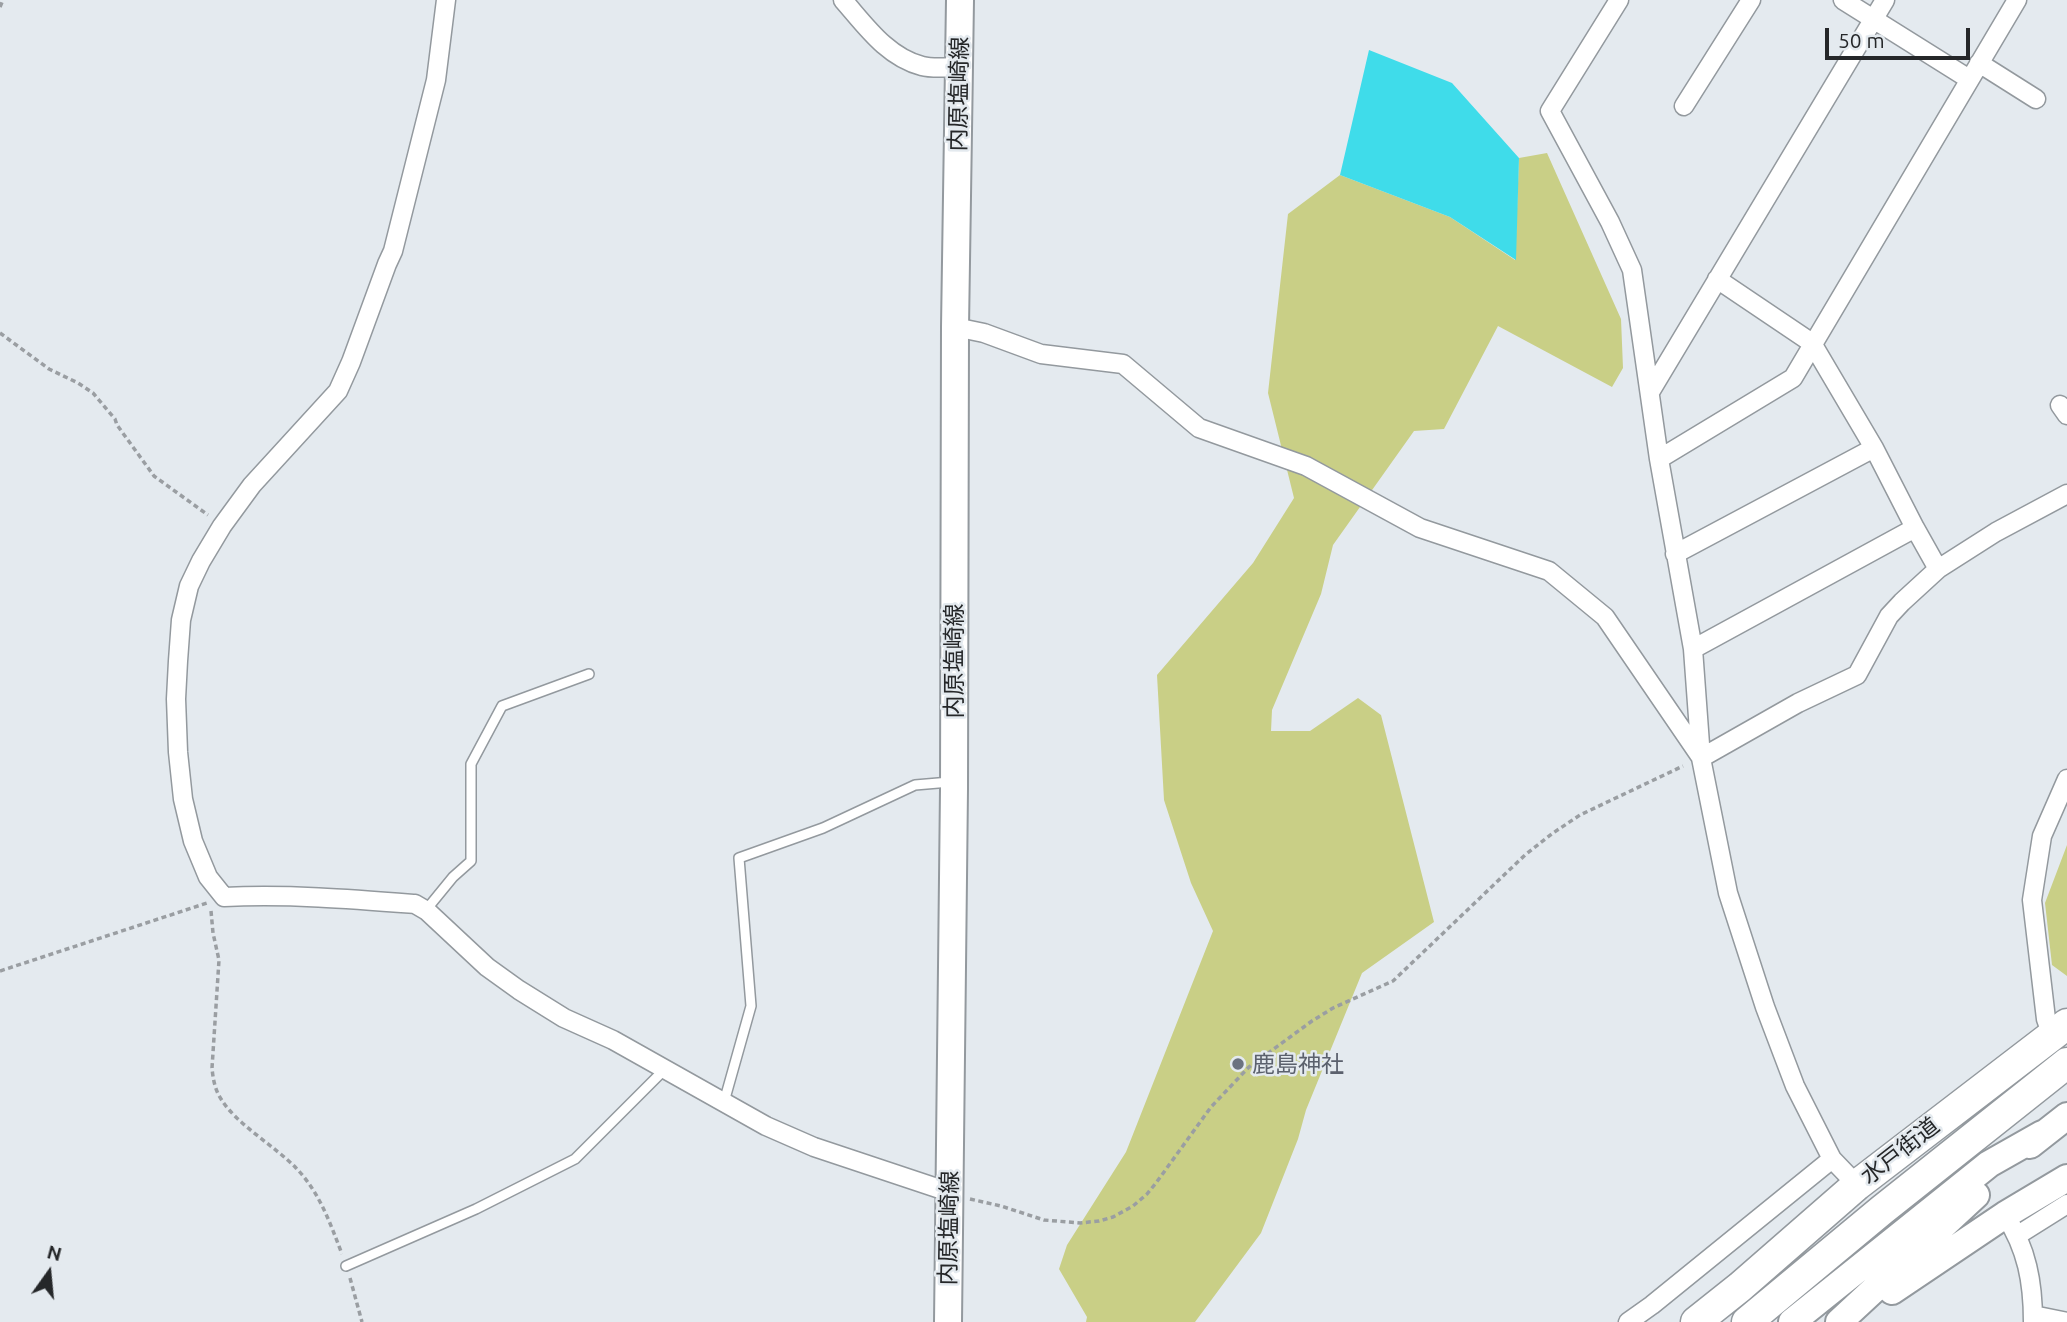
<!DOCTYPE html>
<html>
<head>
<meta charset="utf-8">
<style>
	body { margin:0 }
	#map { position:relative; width:2067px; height:1322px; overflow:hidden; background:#e4eaef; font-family:Ubuntu,sans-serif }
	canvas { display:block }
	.north { position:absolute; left:14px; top:1238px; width:70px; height:70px; -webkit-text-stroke:5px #e4eaef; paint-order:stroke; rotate:15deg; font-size:19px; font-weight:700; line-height:28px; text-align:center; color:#252729 }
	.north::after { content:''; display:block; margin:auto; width:24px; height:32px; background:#252729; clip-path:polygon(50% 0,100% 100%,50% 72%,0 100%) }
	.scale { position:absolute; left:1825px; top:28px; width:145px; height:32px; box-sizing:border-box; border:4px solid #252729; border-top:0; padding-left:9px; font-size:21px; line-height:24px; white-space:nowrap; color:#252729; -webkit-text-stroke:5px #e4eaef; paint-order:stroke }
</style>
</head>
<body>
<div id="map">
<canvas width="2067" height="1322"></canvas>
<div class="north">N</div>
<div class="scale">50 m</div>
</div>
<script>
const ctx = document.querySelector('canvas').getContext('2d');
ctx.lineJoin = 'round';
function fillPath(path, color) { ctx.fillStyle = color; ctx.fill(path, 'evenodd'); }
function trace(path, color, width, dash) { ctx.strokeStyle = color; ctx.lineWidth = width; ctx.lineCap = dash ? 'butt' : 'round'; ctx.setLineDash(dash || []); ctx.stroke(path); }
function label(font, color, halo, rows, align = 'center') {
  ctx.font = font + ' Ubuntu,"Noto Sans JP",sans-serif'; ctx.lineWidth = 5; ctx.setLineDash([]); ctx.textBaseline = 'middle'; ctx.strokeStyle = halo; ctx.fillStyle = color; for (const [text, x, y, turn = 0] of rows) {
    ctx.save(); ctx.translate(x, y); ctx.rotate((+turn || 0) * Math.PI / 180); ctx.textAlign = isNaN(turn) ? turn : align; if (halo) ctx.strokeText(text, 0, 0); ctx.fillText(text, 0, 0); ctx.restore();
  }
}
fillPath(new Path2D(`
	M1547,153L1621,319L1623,368L1612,387L1498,326L1444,429L1414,431L1333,545L1321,594L1272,710L1271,731H1310L1358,698L1381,715L1434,922L1362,973L1306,1110L1298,1139L1261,1233L1195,1322H1086L1087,1317L1059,1269L1067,1245L1126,1152L1213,931L1191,883L1164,800L1157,675L1253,563L1294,498L1268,393L1288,214L1340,175L1450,217L1515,260L1519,158Z
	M2067,845V976L2052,965L2045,903Z`), '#c9cf86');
fillPath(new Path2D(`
	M1369,50L1452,83L1519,158L1516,260L1450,217L1340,175Z`), '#3fdcea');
const lane = new Path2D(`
	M426,910L453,877L471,861V764L502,706L589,674
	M724,1102L751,1006L739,858L823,828L915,785L950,782
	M346,1266L476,1209L575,1159L665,1069`);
const street = new Path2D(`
	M446,0L436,80L393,251L387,264L351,362L338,391L252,485L222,526L201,561L189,586L181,620L178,661L176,699L178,752L183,799L193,841L208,877L224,897C288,894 351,899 415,904L427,911L487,967L519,990L564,1018L613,1040L766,1126L814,1147L949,1192
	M843,0C865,25 887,57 922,66C933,69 948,67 960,67
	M1619,0L1550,111L1610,222L1632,270L1659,459L1693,649L1701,758L1728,893L1765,1007L1795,1086L1832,1159L1857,1185
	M1843,0L1969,79
	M1979,63L2036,99
	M1684,106L1751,0
	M1717,279L1812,343L1874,448L1915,528L1938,569
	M955,327L984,333L1041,354L1123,364L1199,428L1306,466L1420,528L1549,571L1605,617L1700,756
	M1650,392L1885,0
	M2060,405L2067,415
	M1659,459L1793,378L2017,0
	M1675,554L1874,448
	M1693,649L1915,528
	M1701,758L1798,703L1857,675L1889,616L1902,602L1938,569L1996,532L2067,494
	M2052,1036L2046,1019L2032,900L2042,836L2067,779
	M2005,1215C2027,1249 2033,1282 2033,1322
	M2018,1235L2067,1204
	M2033,1315L2067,1322
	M1628,1322L1652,1305L1832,1159`);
const primary = new Path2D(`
	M2030,1145L2067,1116
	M1892,1291L2005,1215L2067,1178
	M948,1322L954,789L955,327L960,0
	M1792,1322L1989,1164L2042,1134
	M1839,1322L1976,1195`);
const highway = new Path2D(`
	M1696,1322L1740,1287L1857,1185L2067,1024
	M1747,1322L1882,1210L2067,1063`);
trace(lane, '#93999e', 12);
trace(street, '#93999e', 21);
trace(primary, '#93999e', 30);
trace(highway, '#93999e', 33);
trace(new Path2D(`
	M0,7L3,0
	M0,333L49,369L78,383L93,393L115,419L117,425L154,476L208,515
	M211,911L213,933L219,960L212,1068C213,1079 215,1090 221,1099C237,1125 275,1146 296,1168C320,1193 330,1223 342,1254
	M0,971L207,903
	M970,1199L1001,1206L1044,1220L1080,1223L1099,1221L1113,1217L1133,1206L1147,1194L1156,1183L1211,1107L1249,1067L1312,1021L1333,1008L1393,981L1525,855L1553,833L1580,815L1683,766
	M350,1278L362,1322`), '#9a9ea2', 3.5, [5, 3.5]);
trace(lane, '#fff', 9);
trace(street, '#fff', 18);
trace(primary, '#fff', 26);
trace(highway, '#fff', 30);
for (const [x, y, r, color] of [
	[1238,1064,7,"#6b7280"]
]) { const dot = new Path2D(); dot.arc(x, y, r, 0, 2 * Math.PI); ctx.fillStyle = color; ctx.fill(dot); trace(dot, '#e4eaef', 2.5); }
label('23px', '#252729', '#e4eaef', [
	["内原塩崎線",959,94,-89],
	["内原塩崎線",954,661,-90],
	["水戸街道",1900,1151,-38],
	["内原塩崎線",949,1228,-89]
]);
label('23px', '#5b616d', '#e4eaef', [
	["鹿島神社",1252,1064]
], 'left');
</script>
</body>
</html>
